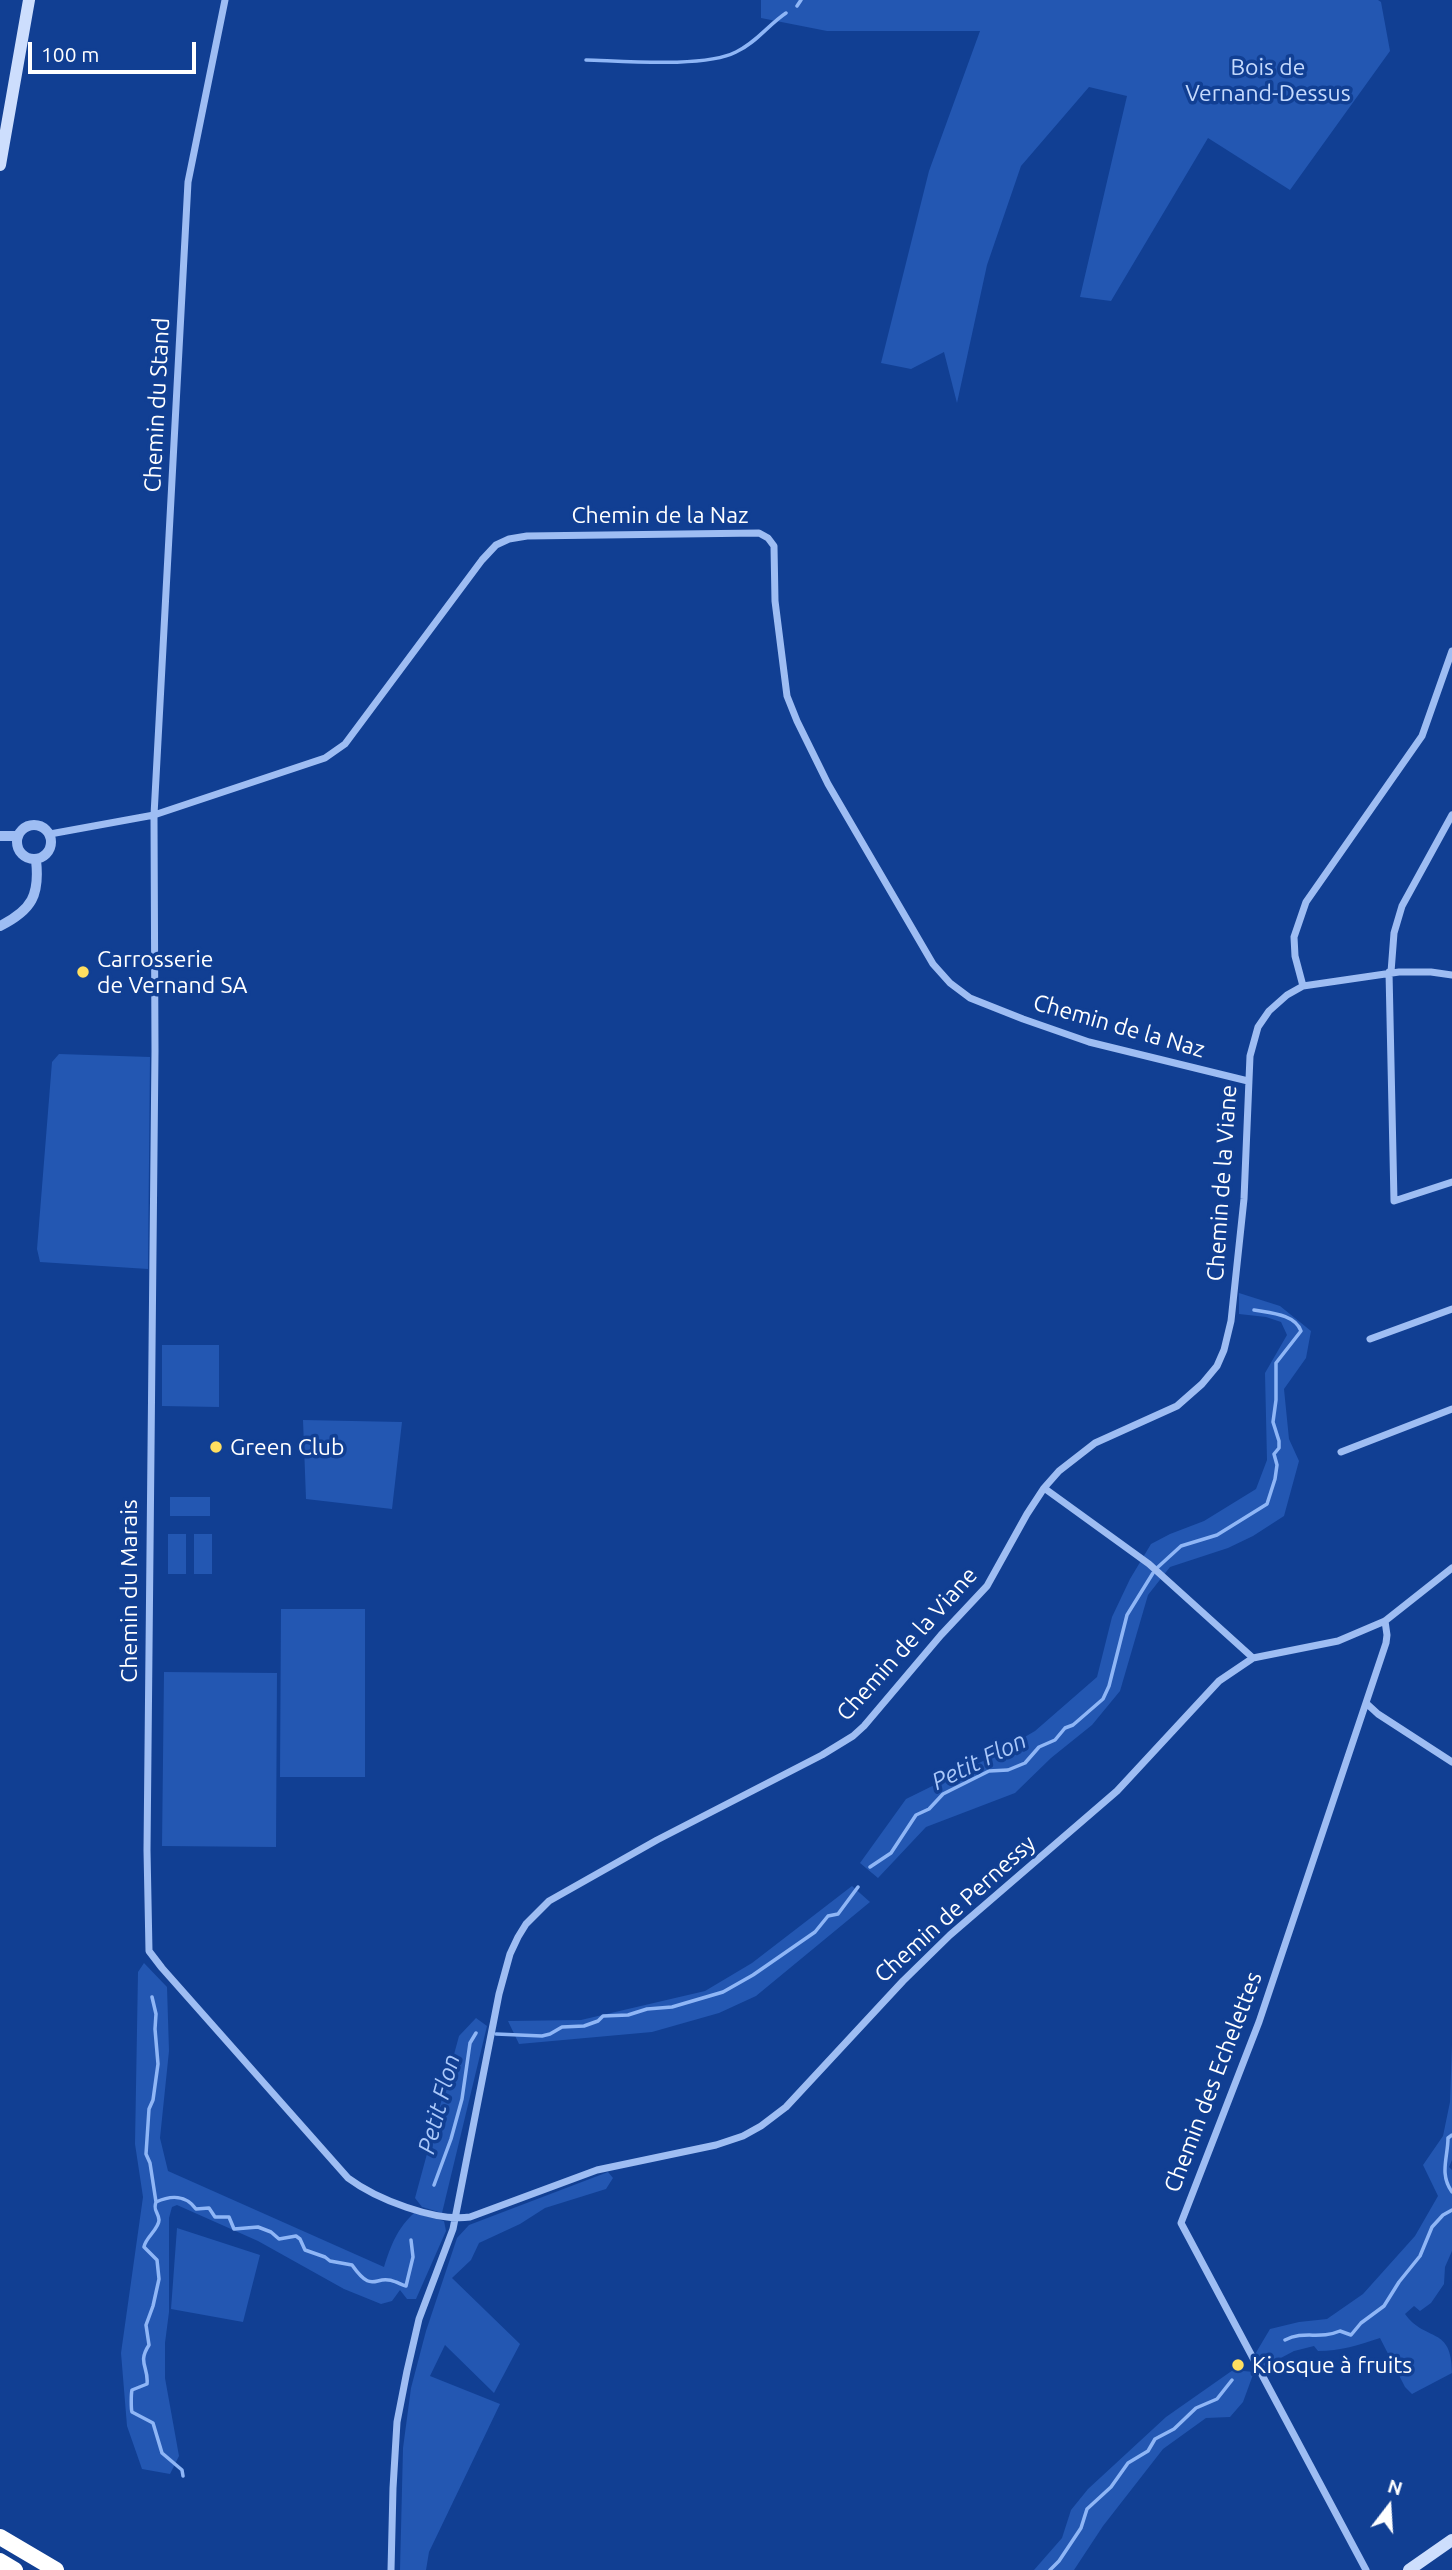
<!DOCTYPE html>
<html>
<head>
<meta charset="utf-8">
<style>
	body { margin:0 }
	#map { position:relative; width:1452px; height:2570px; overflow:hidden; background:#113f93; font-family:Ubuntu,sans-serif }
	canvas { display:block }
	.north { position:absolute; left:1354px; top:2472px; width:70px; height:70px; -webkit-text-stroke:5px #113f93; paint-order:stroke; rotate:17deg; font-size:19px; font-weight:700; line-height:28px; text-align:center; color:#fff }
	.north::after { content:''; display:block; margin:auto; width:24px; height:32px; background:#fff; clip-path:polygon(50% 0,100% 100%,50% 72%,0 100%) }
	.scale { position:absolute; left:28px; top:42px; width:168px; height:32px; box-sizing:border-box; border:4px solid #fff; border-top:0; padding-left:9px; font-size:21px; line-height:24px; white-space:nowrap; color:#fff; -webkit-text-stroke:5px #113f93; paint-order:stroke }
</style>
</head>
<body>
<div id="map">
<canvas width="1452" height="2570"></canvas>
<div class="north">N</div>
<div class="scale">100 m</div>
</div>
<script>
const ctx = document.querySelector('canvas').getContext('2d');
ctx.lineJoin = 'round';
function fillPath(path, color) { ctx.fillStyle = color; ctx.fill(path, 'evenodd'); }
function trace(path, color, width, dash) { ctx.strokeStyle = color; ctx.lineWidth = width; ctx.lineCap = dash ? 'butt' : 'round'; ctx.setLineDash(dash || []); ctx.stroke(path); }
function label(font, color, halo, rows, align = 'center') {
  ctx.font = font + ' Ubuntu,sans-serif'; ctx.lineWidth = 7; ctx.setLineDash([]); ctx.textBaseline = 'middle'; ctx.strokeStyle = halo; ctx.fillStyle = color; for (const [text, x, y, turn = 0] of rows) {
    ctx.save(); ctx.translate(x, y); ctx.rotate((+turn || 0) * Math.PI / 180); ctx.textAlign = isNaN(turn) ? turn : align; if (halo) ctx.strokeText(text, 0, 0); ctx.fillText(text, 0, 0); ctx.restore();
  }
}
fillPath(new Path2D(`
	M761,0H1378L1381,2L1390,51L1290,190L1208,138L1111,301L1080,297L1127,96L1089,87L1021,166L987,265L957,403L944,352L911,369L881,363L929,171L980,31H827L761,18Z
	M59,1054L150,1057L148,1269L40,1262L37,1249L52,1062Z
	M1239,1293L1280,1306L1311,1331L1306,1358L1284,1389L1289,1439L1299,1461L1284,1516L1253,1536L1228,1548L1170,1567L1148,1595L1120,1691L1092,1725L1051,1758L1015,1793L926,1827L878,1878L860,1863L906,1799L985,1760L1035,1731L1097,1677L1112,1617L1130,1579L1151,1544L1170,1534L1204,1521L1256,1489L1267,1460L1265,1373L1287,1335L1281,1322L1266,1317L1239,1314Z
	M162,1345H219V1407L162,1406Z
	M303,1420L402,1422L392,1509L306,1499Z
	M170,1497H210V1516H170Z
	M168,1534H186V1574H168Z
	M194,1534H212V1574H194Z
	M281,1609H365V1777H280Z
	M164,1672L277,1673L276,1847L162,1846Z
	M852,1886L870,1902L756,1996L719,2013L652,2032L519,2044L508,2021L581,2020L705,1991L752,1963Z
	M144,1963L167,1987L169,2051L160,2138L168,2171L384,2267C391,2245 397,2229 414,2213L444,2221L446,2231L416,2299H407L400,2290L392,2301L381,2304L344,2289L258,2241L177,2205L172,2207L169,2218V2312L165,2343V2378L179,2456L170,2474L142,2469L127,2426L121,2353L143,2197L135,2144L138,1972Z
	M476,2018L487,2026L442,2213L422,2207L415,2198L459,2036Z
	M1452,2044V2160L1449,2167L1452,2170V2251L1445,2267L1444,2284L1431,2303L1420,2311L1414,2306L1405,2314C1426,2343 1452,2325 1452,2373L1412,2394L1405,2387L1380,2338C1359,2345 1340,2351 1318,2351L1314,2346L1294,2351L1260,2369L1254,2356L1270,2329L1299,2322L1327,2319L1363,2294L1415,2236L1438,2196L1423,2165L1443,2136L1450,2102Z
	M608,2172L613,2178L606,2189L545,2208L520,2224L479,2243L471,2260L452,2278L520,2344L494,2393L445,2345L430,2376L500,2404L429,2552L426,2570H400L403,2448L411,2388L426,2331L457,2238L469,2225Z
	M177,2228L260,2255L243,2322L171,2309Z
	M1233,2370L1254,2372L1243,2402L1230,2417L1206,2418L1163,2449L1103,2526L1074,2570H1034L1062,2538L1071,2510L1088,2489L1166,2417Z`), '#2357b2');
trace(new Path2D(`
	M797,6L801,0
	M586,60C623,61 705,68 736,52C756,43 768,25 786,13
	M1158,1567L1181,1546L1217,1535L1267,1504L1275,1479L1277,1465L1274,1454L1279,1448V1441L1273,1422L1276,1400V1363L1301,1331C1295,1314 1270,1313 1254,1310
	M870,1867L891,1853L916,1815L929,1809L943,1794L989,1771L1008,1770L1025,1763L1039,1747L1055,1740L1065,1728L1073,1725L1103,1699L1109,1686L1127,1615L1153,1573
	M152,1997L156,2014L155,2029L158,2064L153,2100L149,2109L146,2154L150,2163L156,2202
	M496,2034L542,2036L550,2034L562,2027L584,2026L598,2021L603,2016L628,2015L647,2009L672,2007L723,1992L753,1975L815,1932L828,1916L838,1914L858,1887
	M1452,2135L1448,2138C1448,2157 1439,2174 1452,2192
	M434,2185L451,2139L462,2099L470,2043L476,2033
	M1285,2340C1304,2330 1319,2340 1340,2331L1351,2335L1361,2323L1384,2306L1399,2282L1420,2256L1432,2227L1443,2215L1452,2210
	M183,2476L182,2470L162,2453L153,2423L132,2412C131,2409 131,2394 132,2390L147,2384C149,2367 137,2363 149,2345L146,2325L153,2306L159,2279L157,2260L144,2247C145,2238 159,2229 159,2220C158,2211 153,2211 156,2202C171,2195 186,2195 196,2209L209,2208L215,2217H229L234,2229L258,2227L271,2232L279,2239L296,2236L300,2239L305,2250L325,2257L330,2261L352,2265C374,2296 374,2273 396,2282C399,2283 402,2285 406,2286L413,2257L411,2240
	M1050,2570L1059,2561L1081,2528L1087,2509L1111,2487L1128,2463L1148,2451L1155,2439L1174,2429L1196,2408L1217,2399L1232,2380`), '#8fb6f6', 3.5);
trace(new Path2D(`
	M225,0L188,182L154,815L155,1051L147,1850L149,1951L162,1968L348,2178C376,2199 435,2222 470,2217L597,2170L716,2145L743,2136L761,2126L786,2107L903,1981L950,1935L1117,1791L1219,1681L1253,1658L1338,1641L1385,1621L1452,1568
	M50,834L154,815L325,758L345,744L482,560L496,545L509,539L527,536L759,533L768,538L774,546L775,601L787,696L797,721L828,784L933,964L950,983L970,998L1023,1019L1089,1042L1248,1081
	M1389,972L1394,1201L1452,1182
	M1391,972L1394,933L1402,906L1452,815
	M1303,986L1295,956L1294,937L1306,902L1422,736L1452,651
	M1370,1339L1452,1309
	M1341,1452L1452,1409
	M1044,1488L1149,1564L1253,1658
	M1366,1703L1378,1714L1452,1762
	M391,2570L393,2488L397,2422L407,2371L419,2319L453,2229L499,1994L510,1954L518,1937L526,1924L549,1901L657,1840L822,1755L853,1736L864,1726L941,1635L987,1586L1027,1514L1044,1488L1059,1471L1095,1443L1177,1406L1202,1384L1217,1366L1224,1350L1231,1321L1244,1199L1250,1056L1258,1027L1269,1011L1287,995L1303,986L1399,972H1431L1452,975
	M1366,2570L1181,2223L1259,2022L1386,1643L1387,1635L1385,1621`), '#9ebdf3', 7);
trace(new Path2D(`
	M17 842a17 17 0 1 1 34 0a17 17 0 1 1-34 0Z
	M0,836H18
	M0,926C32,910 40,895 36,860`), '#9ebdf3', 10);
trace(new Path2D(`
	M0,165L29,0
	M1409,2570L1452,2540`), '#cddefd', 12);
trace(new Path2D(`
	M0,2537L56,2570
	M0,2561L15,2570`), '#fff', 16);
for (const [x, y, r, color] of [
	[83,972,7,"#ffdf60"],
	[216,1447,7,"#ffdf60"],
	[1238,2365,7,"#ffdf60"]
]) { const dot = new Path2D(); dot.arc(x, y, r, 0, 2 * Math.PI); ctx.fillStyle = color; ctx.fill(dot); trace(dot, '#113f93', 2.5); }
label('23px', '#c5dafd', '#113f93', [
	["Bois de",1268,67],
	["Vernand-Dessus",1268,93]
]);
label('23px', '#fff', '#113f93', [
	["Chemin du Stand",157,405,-87],
	["Chemin de la Naz",660,515],
	["Chemin de la Naz",1119,1026,16],
	["Chemin de la Viane",1222,1183,-86],
	["Chemin du Marais",129,1591,-90],
	["Chemin de la Viane",907,1644,-48],
	["Chemin de Pernessy",955,1909,-42],
	["Chemin des Echelettes",1213,2082,-69]
]);
label('23px', '#fff', '#113f93', [
	["Carrosserie",97,959],
	["de Vernand SA",97,985],
	["Green Club",230,1447],
	["Kiosque à fruits",1252,2365]
], 'left');
label('italic 24px', '#aac8fa', '#113f93', [
	["Petit Flon",979,1761,-26],
	["Petit Flon",439,2104,-75]
]);
</script>
</body>
</html>
